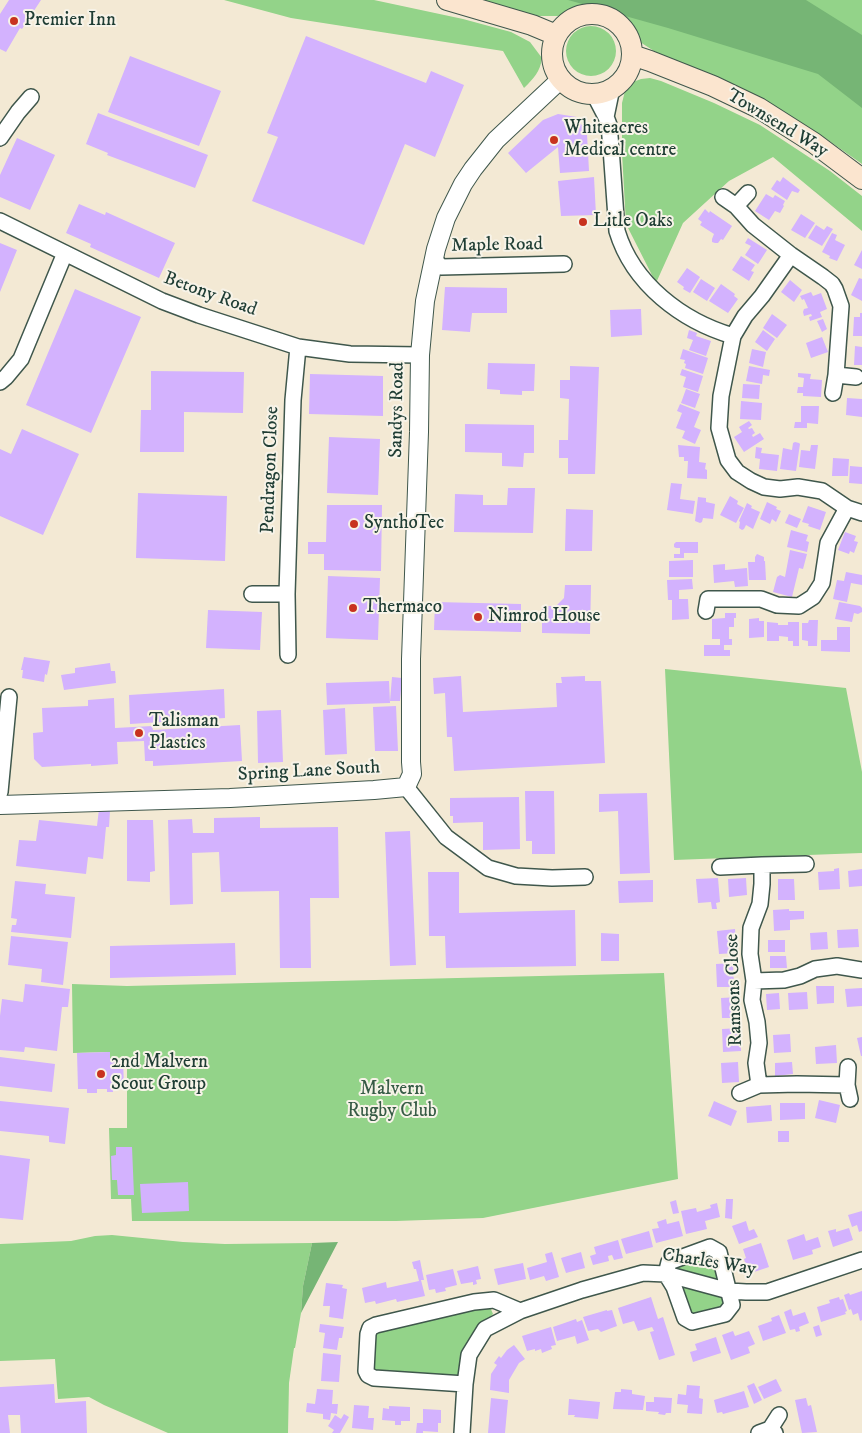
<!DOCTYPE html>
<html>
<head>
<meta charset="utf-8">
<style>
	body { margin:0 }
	canvas { display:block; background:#f3e9d4 }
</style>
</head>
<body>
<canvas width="862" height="1433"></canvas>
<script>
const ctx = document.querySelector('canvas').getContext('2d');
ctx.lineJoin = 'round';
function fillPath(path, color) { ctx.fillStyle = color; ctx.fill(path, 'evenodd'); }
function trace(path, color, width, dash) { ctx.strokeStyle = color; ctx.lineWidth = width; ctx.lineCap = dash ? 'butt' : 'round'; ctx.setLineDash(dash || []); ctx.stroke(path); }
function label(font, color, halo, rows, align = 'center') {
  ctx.font = font + ' "IM FELL DW Pica",serif'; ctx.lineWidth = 4; ctx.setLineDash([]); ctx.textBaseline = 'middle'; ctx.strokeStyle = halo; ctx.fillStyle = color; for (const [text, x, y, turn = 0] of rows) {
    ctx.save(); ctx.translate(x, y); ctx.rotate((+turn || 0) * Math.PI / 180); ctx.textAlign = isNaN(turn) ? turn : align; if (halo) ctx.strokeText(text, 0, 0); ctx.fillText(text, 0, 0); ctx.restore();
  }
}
fillPath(new Path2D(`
	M224,0H374L463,19L511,32L530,42L542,58C540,72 534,78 524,88L503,51L291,18Z
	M474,0H862V164L825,138L726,83L668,60L640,42L616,16L615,13L589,6L558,16H531Z
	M566 51a25 25 0 1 1 50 0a25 25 0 1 1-50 0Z
	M650,78L661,81L714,103L760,125L830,171L862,196V231L773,157L729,181L683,223L656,283L626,224L622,153V103L625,91L633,82L641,79Z
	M665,669L846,688L862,772V853L674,860Z
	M664,973L678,1179L483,1218L396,1221H132L131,1199H111L109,1128H127V1060L110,1059V1052L73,1053L72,984L127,986Z
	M112,1235L183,1242L225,1244L312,1243L303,1286L301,1313L295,1348H294L289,1383L288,1433H168L104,1405L89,1397L58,1399L55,1359L0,1361V1244L71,1241L95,1236Z
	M712,1253L719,1282L673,1271V1266Z
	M680,1284L722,1294L726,1306L691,1318Z
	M484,1306L490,1307L493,1314L485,1322L461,1371L456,1376L374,1373L371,1369L375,1332Z`), '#93d389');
fillPath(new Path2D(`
	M568,0H806L862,35V108L818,74L668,28Z
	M338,1242L301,1313L303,1286L312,1243Z`), '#76b575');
fillPath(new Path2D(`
	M9,0H41L22,29L20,28L6,52L0,49V14Z
	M306,36L426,83L431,71L464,85L435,157L405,144L364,245L252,201L278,137L267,133Z
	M130,56L221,91L199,146L108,112Z
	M98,113L208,155L195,188L107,155L108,153L86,144Z
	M558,114L577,117L587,134L589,171L560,173L558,147L526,173L508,153L543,120Z
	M17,138L55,155L30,210L0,197V175Z
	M594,177L596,215L561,216L558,181Z
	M783,177L800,190L798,193L792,191L787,200L771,189L777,180L780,182Z
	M766,194L773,198L775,195L785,201L783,205L784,206L780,213L775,211L769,220L755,211Z
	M79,204L105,215L106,212L175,243L159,278L90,247L91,244L66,233Z
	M705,209L709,213L710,211L732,226L723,240L721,239L718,243H715L712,242V239L714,234L700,225L702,222L698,219Z
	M801,214L815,223L805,238L791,230Z
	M816,225L824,230L827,226L833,229L822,246L808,238Z
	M832,233L837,235L835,240L845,245L837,261L829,258L830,256L822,252Z
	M748,238L767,250L758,264L745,255L751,246L745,243Z
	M0,243L17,250L0,292Z
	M862,250V269L854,265Z
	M741,256L755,265L751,271L754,272L749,281L732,270Z
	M687,268L700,277L690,293L683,289L684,287L677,282Z
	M859,278L862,279V301L851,295Z
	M701,279L715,288L707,301L693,292Z
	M790,280L802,290L794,302L781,292Z
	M721,284L735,294L734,296L738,299L728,313L709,301Z
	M445,287L507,288V313H472L470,332L442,330Z
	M75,289L141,317L91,433L26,405Z
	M811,292L813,296L821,293L827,309L820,312L822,317L810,321L809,317L812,316L811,314L804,316L803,312L804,309L808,308L804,299L802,300L800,296Z
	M641,309L642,335L611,337L610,310Z
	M860,313H862V336H853L854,317H860Z
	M772,314L787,325L777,338L763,328Z
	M823,319L827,329L822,332L817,321Z
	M689,330L697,333L696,336L711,341L706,356L689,350L693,340L687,338Z
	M763,330L775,339L767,351L755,342Z
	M822,337L828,352L811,358L806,343Z
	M855,346L862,347V365H854Z
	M683,349L708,358L703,374L685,368L686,364L684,363L685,360L680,359Z
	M752,349L766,352L763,367L749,363Z
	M488,363L535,364L534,391H522V395L500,394V390L487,389Z
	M570,366L599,367L595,474H568V458H559V440H568L569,399L560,398V380H570Z
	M749,366L770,370L769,376L763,375L762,384L746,381Z
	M682,369L703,376L698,392L683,387L686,377L680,375Z
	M151,371L244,372L243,413L184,412V452H140L141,410H151Z
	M798,373L811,374L810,379L822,380L821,397L803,396V393H797L798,387H803L804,378L798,377Z
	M310,374L383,376V416L309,414Z
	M743,384L760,385L759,399L742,398Z
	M686,389L700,394L695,408L681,403Z
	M847,398L862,399V417L846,415Z
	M741,401L762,403L761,420L740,419Z
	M680,404L700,412L694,427L701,430L695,444L682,438L685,431L676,428L682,413L677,411Z
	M801,406H819L818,424L807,423V428H794L795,422H801Z
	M749,421L752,425L748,428L749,429L752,428L755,433L752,435L753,437L760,433L764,439L744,452L734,437L742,432L739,427Z
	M465,424L534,425V453H524L523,467L502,466V453L465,452Z
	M22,429L79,454L43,535L0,516V449L11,454Z
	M329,437L380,439L378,495L327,493Z
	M795,442L799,443L800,444L796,471L780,469L783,448L792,450L793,443Z
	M678,445L700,447L699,462L706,463L705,469L707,470V479L687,478L688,461H684V457H679Z
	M811,445H818L815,469L799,467L801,450L810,451Z
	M756,447L762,448L761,453L779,455L777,471L759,469L760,459L755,458Z
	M833,458L849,459L848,476H832Z
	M850,466L862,467V484L849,483Z
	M671,483L682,484L680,499L695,501L693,514L667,510Z
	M508,488H535L533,533L454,532L455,494L483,495V505H507Z
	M138,493L227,496L225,561L136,558Z
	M730,496L738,501L737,504L744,508L736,523L720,515Z
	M698,497L706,498V502L715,504L713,519L703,518L702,522L700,523L695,521Z
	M767,502L777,507L776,509L781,511L776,522L772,519L770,524L760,519Z
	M747,503L752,506L751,508L760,512L753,529L746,525L744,529L742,530L739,528L740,522L739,521Z
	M327,505H382L381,571L324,570V554H308V542H326Z
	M808,506L826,512L820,530L808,526L809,524L802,522Z
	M566,509L593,510L592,551H565Z
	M789,514L801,519L797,528L785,523Z
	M791,530L808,535L806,541L809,542L807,552L787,547Z
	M845,532L856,536L854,541L858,542L854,553L850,551L849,554L838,550Z
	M676,542H698V553H684V558H674V554H680V548H676L674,547V544Z
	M790,550L807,554L803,569L799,568L792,597L773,592L777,577L780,575L785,577Z
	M757,554L764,557V561H765L766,580H749L748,562H755V557Z
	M693,560V577H669V561Z
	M725,564V570L747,568L748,586L735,587L734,581L714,583L713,565Z
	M846,572L862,575V585L851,583L847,602L833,599L837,580L844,581Z
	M328,576L380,578L378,640L326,638Z
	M692,579L693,589L679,590V599H688L689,619L672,620V600H668L667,580Z
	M565,585H591L590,634L542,633V606H556L564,598Z
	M435,602L521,604V632L434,630Z
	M839,602L860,606L862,608V612L858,614L854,613L852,622L835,619Z
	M208,610L262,612L260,650L206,648Z
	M725,613H736V618H734V627H729V639H732V645H724V650H730V656H704V645H720V639H712V619L725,618Z
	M759,618V621H764V637L749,638V619Z
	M809,620H818L817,646H808V641L802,640V623H808Z
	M767,622L778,623V625H788V622H799V646H793V641H788V637L779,636V641H767Z
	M837,627H850V652L821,651V640H837Z
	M24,657L50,661L47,675L45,674L44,682L22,678L23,670H21Z
	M110,663L111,671H115L116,683L64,690L61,675L75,673V668Z
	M461,676L463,712L557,707L556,683H562L561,677L585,676V681H601L605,763L454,771L452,737H447L445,693L434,694L433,678Z
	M392,677L402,678L400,701H390Z
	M389,681L390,703L327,705L326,683Z
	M224,689L225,718L130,724L129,695Z
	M114,698L115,728L152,726L153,730L240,725L242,761L153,766V761H145L144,741L117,742L118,764L91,766V764L42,767L34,759L33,733L43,732L42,708L88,706V700Z
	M396,706L398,751H375L373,707Z
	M345,708L347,754L325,755L323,710Z
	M281,710L283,762L258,763L257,711Z
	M525,791H554L555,854H532V841H526Z
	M647,793L650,873L620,874L618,811L599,812V794Z
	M519,797L520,849L483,850V822L453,823V816H450V798Z
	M99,809L110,811L109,827H106L103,859L88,857L86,874L16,866L19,840L36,841L39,820L97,826Z
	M260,817V828L338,827L339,898H310L311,968H280L279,891L221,892L219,852L192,853L193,904L170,905L168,820L192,819L193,833H214V818Z
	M127,820H153L155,871L150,872V882L127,881Z
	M410,831L416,965L390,966L385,832Z
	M839,868L840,889L819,890L818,872L834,871V869Z
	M862,869V886L849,887L848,871Z
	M428,872H459V913L575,910L576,966L446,968L445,936H429Z
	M718,878L720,902L716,903L717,909H712L711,902L698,903L696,879Z
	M746,878L747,895L729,897L728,879Z
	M778,879H794L795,900H778Z
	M653,880V902L619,903L618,881Z
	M15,881L46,884L45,894L75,897L71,938L11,932L12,925H16L17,919L11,918Z
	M789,909V911H804V919L790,920V930L774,931L773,910Z
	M735,929L737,953L719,954L717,931Z
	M858,929L859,947L838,948L837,930Z
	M827,932L828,949L811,950L810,933Z
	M601,933L619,934V961H601Z
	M11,936L68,942L63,985L41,982L42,969L8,965Z
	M768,940H785V952H768Z
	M235,943L236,975L110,978V946Z
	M770,956H786L787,968H770Z
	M733,963L734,987H717L716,964Z
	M25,984L70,989L68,1007H62L57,1051L25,1047L24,1052L0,1050V1016L2,999L23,1002Z
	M816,986H834V1003L817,1004Z
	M862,988V1006L847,1007L845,989Z
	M807,992L808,1009L789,1010L788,993Z
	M779,993L780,1009L767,1010L766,994Z
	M738,997L739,1018H722L721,998Z
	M740,1028L741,1051L723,1052L722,1029Z
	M790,1034L791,1052L774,1053L773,1035Z
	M862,1037V1056H861L857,1038Z
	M836,1045L837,1063L816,1064L815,1047Z
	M110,1052V1059H123L124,1088H113V1092H107V1089H97V1093H87V1089H78L77,1053Z
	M0,1057L55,1064L52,1092L0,1086Z
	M738,1062L739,1082L722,1083L721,1063Z
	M792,1062L793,1074L775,1076V1063Z
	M819,1100L840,1105L836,1123L815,1118Z
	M0,1101L69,1108L65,1144L49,1142V1136L0,1131Z
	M714,1101L737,1111L731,1126L708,1116Z
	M780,1103H805V1119L780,1120Z
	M771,1105L772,1121L747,1123L746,1107Z
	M778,1131H789V1142H778Z
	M116,1147H132L134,1195H118L117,1180H112L111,1156L116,1155Z
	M0,1155L30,1159L23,1220L0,1218Z
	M188,1182L189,1211L142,1213L140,1184Z
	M726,1199H733L732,1219L725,1218Z
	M676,1200L679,1213L673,1214L670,1202Z
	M717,1203L720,1217L705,1221L707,1229L686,1234L681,1211L696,1208L697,1212L711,1208L710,1205Z
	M862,1211V1231L859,1232L857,1225L852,1227L848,1215Z
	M666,1219L667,1224L679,1221L683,1236L656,1243L652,1229L659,1228L657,1222Z
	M746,1221L749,1231L754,1229L758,1237L739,1244L732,1226Z
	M849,1228L853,1240L833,1247L828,1231L836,1229V1232Z
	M649,1231L653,1247L626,1254L621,1239Z
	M804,1234L806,1241L818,1237L821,1247L812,1250L813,1254L793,1260L787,1240Z
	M618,1240L623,1258L614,1260L612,1255L608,1256L609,1261L593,1265L590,1256L596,1254L594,1247Z
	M761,1243L769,1267L751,1273L749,1268L747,1269L744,1259L746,1258L743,1249Z
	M552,1252L559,1277L546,1281L544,1276L530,1280L527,1268L547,1262L545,1254Z
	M581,1252L585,1268L566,1273L561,1258Z
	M420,1260L424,1280H421L425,1296L397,1302L396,1299L376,1304L375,1301L365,1303L362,1288L386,1282L387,1288L419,1281L416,1269H414L412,1262Z
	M523,1263L526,1279L498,1285L494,1269Z
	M478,1266L481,1279L476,1280L477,1284L473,1285V1282L461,1284L457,1271Z
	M453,1269L457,1285L445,1288L446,1291L436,1293L435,1289L429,1290L426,1275Z
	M326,1283L343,1285L342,1288L347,1289L343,1319L329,1317L330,1306H323Z
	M862,1291V1320L860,1321L858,1313L853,1315L851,1309L849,1310L844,1295L849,1293L850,1295Z
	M651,1297L658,1319L663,1317L675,1355L659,1360L650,1332L654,1331L652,1327L638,1331L634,1321L623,1324L618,1308Z
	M839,1297L840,1300L843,1299L847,1311L845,1312L846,1314L821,1322L817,1307L830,1303L829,1300Z
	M791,1309L793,1316L805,1312L809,1323L799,1327L800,1331L796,1332L795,1329L790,1330L784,1312Z
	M607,1310V1311L612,1310L617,1326L601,1332L598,1329L588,1331L583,1317Z
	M779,1315L786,1333L763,1341L758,1326L772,1321L771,1318Z
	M576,1319L577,1322L582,1320L589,1340L577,1344L575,1336L557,1341L553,1327Z
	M320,1324L344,1327L342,1338H339L337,1350L323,1348L325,1333L319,1332Z
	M819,1325L822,1335L816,1337L813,1327Z
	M551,1327L556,1345L551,1346L552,1349L542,1353L541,1349L535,1351V1349L527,1351L522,1336Z
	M733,1331L735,1336L749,1331L755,1344L748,1347L750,1353L731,1360L722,1335Z
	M716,1337L721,1353L693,1362L690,1352L697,1350L695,1344Z
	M514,1345L525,1359L519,1363L509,1380V1393L490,1390L491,1374L497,1365L494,1363L499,1356L501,1358L507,1350Z
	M323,1353L341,1355L339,1382L321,1381Z
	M776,1379L782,1391L764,1399L758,1387Z
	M754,1383L762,1400L754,1404L747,1386Z
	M54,1384L55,1403L86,1401L87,1433H21L20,1415H8L10,1433H0V1387Z
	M687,1385L700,1386L699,1398L703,1399L702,1414L687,1413L688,1405L677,1404L678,1394L686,1395Z
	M317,1389L333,1390L332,1404H338L337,1414L331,1413L330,1420L323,1419V1414L306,1412L307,1403L315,1404Z
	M621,1389L632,1390V1394L645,1396L643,1410L613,1409L615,1392H621Z
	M744,1391L749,1407L723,1414L722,1412L717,1413L714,1400Z
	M654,1397L672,1398L671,1413H666L665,1415L658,1414L659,1412L646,1411V1402H654Z
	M491,1398L508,1400L505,1433H488Z
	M806,1398L808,1406L811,1405L817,1432L802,1433L795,1400Z
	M569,1399L600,1402L598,1419L574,1417L575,1415H568Z
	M354,1405L369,1406L368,1418H374L373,1430L352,1428Z
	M389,1406L410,1407V1421H401V1425H395V1421L382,1420L383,1408L389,1409Z
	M423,1409L441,1410V1423H438V1432L423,1431V1433H416L417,1423H423Z
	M344,1414L349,1417L340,1433H332L334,1430L328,1426L335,1415L341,1419Z`), '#d3b2fe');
const minor = new Path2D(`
	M594,94L606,117L609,125L611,148L617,231C633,284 682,321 733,336
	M606,117L612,88
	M0,138L18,112L31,97
	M723,197L736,206L753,225L791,255L823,277L832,284L835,289L841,306L836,375L833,393
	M736,206L748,193
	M0,221L162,301L199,315L298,347L350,354L420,355
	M791,255L762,296L745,316L733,336L721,396L719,428L728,460L737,472L751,481L764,487L780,489L798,487L822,491L847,508L862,513
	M434,259L441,267L564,264
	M836,375L856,377
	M0,382L6,377L21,359L65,253
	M252,594H287
	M706,611L708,599H761L777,605L799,606L813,597L822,583L828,543L847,508
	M288,655L287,594L293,400L298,347
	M406,787L446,837L488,868L516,876L552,878L585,877
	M0,792L9,697
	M806,864L762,865V884L760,904L751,928L750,954L754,981L752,1000L757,1022L759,1043L756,1063L759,1085L797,1084L847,1085L850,1099
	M720,867L762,865
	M754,981L784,980L800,976L815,969L837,966L862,970
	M847,1085L848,1067
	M740,1093L759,1085
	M710,1247L719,1252L732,1305L725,1314L692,1322L685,1318L674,1287L666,1274L669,1262Z
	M465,1384L374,1378L368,1375L366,1371L368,1334L370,1328L376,1325L474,1302L494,1300L520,1311
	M770,1429L779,1415
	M462,1433L465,1384L469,1355L485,1329L520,1311L582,1290L643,1273L666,1274L729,1291L746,1292H767L862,1260
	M759,1433L770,1429L775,1433`);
const tertiary = new Path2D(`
	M0,805L230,798L374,790L406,787L412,774L411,762V659L419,432L420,355L425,301L436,249L446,218L463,184L473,169L496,140L561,79`);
const secondary = new Path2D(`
	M447,0L532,25L556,35
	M552 54a40 40 0 1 1 80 0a40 40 0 1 1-80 0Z
	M632,55L650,61L713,86L759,108L814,143L862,179`);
trace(minor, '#3f574c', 18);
trace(tertiary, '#3f574c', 20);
trace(secondary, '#3f574c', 22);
trace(minor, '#fff', 15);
trace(tertiary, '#fff', 18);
trace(secondary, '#fbe5cf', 20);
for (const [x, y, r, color] of [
	[14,21,5,"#c8321e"],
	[554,140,5,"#c8321e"],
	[583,222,5,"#c8321e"],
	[354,524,5,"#c8321e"],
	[353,608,5,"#c8321e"],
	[478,617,5,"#c8321e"],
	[139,733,5,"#c8321e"],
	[101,1074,5,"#c8321e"]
]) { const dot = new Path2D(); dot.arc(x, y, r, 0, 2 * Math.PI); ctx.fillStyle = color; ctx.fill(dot); trace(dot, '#f7f3e8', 2); }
label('19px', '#1f3d34', '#f7f3e8', [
	["Premier Inn",24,21],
	["Whiteacres",564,129],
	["Medical centre",564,151],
	["Litle Oaks",593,222],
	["SynthoTec",364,524],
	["Thermaco",363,608],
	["Nimrod House",488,617],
	["Talisman",149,722],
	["Plastics",149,744],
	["2nd Malvern",111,1063],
	["Scout Group",111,1085]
], 'left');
label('19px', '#1f3d34', '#f7f3e8', [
	["Townsend Way",777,124,31],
	["Maple Road",497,246,-1],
	["Betony Road",210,295,20],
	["Sandys Road",398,410,-89],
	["Pendragon Close",271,470,-88],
	["Spring Lane South",309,772,-3],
	["Ramsons Close",735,990,-92],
	["Charles Way",709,1263,9]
]);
label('19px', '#365b45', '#f7f3e8', [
	["Malvern",392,1090],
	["Rugby Club",392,1112]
]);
</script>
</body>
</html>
